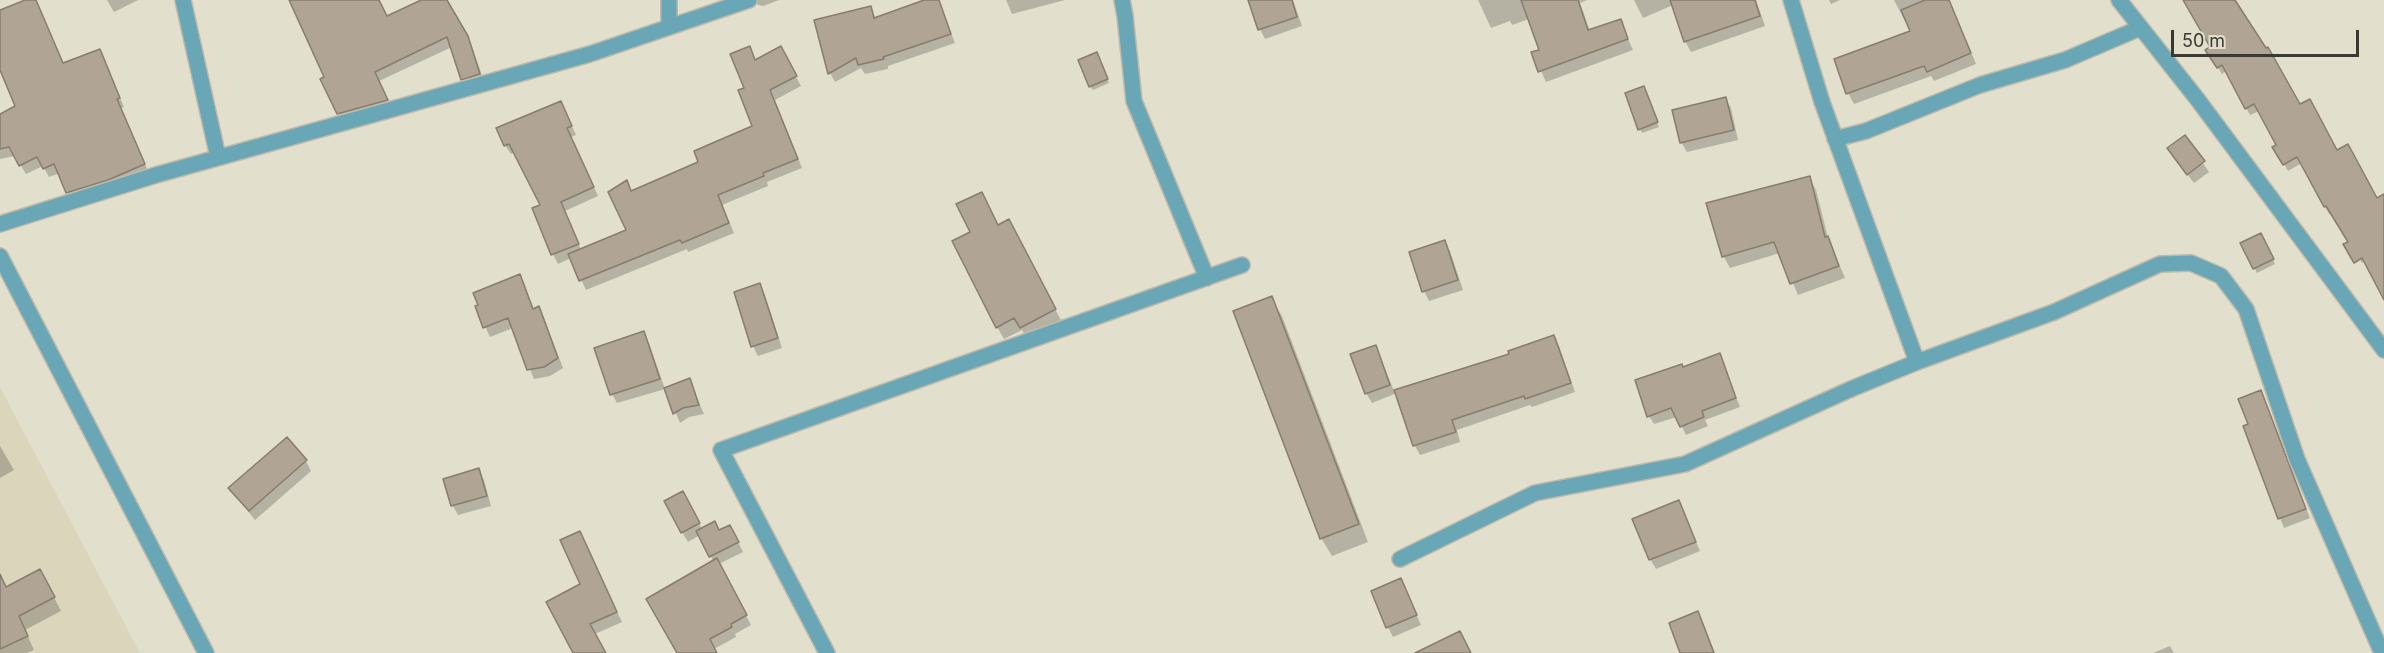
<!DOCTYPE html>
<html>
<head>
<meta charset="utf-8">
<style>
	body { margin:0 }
	#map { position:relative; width:2384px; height:653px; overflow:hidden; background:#e3dfcd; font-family:Inter,sans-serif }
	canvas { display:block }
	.scale { position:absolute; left:2171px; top:30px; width:188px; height:27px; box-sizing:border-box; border:3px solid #3a3931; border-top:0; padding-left:8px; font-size:18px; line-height:21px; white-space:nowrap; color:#3a3931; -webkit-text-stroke:4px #e3dfcd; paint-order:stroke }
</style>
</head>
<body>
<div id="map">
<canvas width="2384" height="653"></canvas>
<div class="scale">50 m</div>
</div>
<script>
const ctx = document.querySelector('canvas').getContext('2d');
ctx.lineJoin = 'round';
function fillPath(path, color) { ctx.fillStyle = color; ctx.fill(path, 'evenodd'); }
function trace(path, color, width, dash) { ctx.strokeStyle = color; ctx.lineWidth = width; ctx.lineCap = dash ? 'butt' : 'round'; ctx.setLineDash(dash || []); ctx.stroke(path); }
fillPath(new Path2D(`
	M0,387L140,653H0Z`), '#dbd5bb');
fillPath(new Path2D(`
	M107,0H138L114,12Z
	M290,0H378L387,18L424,0H446L472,47L485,84L468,89L452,47L379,81L392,110L344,123L322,79L326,77Z
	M736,0H779L763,6L755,4L741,9Z
	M929,0H938L955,43L888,66V69L865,74L861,68L835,82L830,73L870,8L876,18Z
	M1006,0H1065L1012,14Z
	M1256,0H1293L1302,26L1265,39L1260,29Z
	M1478,0H1587L1580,3L1590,31L1620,21L1633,50L1546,82L1533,53L1541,51L1529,19L1512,25L1510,21L1491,28Z
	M1634,0H1756L1765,26L1691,52L1685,41L1673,5L1643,18Z
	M1829,0H1840L1831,4Z
	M1894,0H1949L1976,64L1934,81L1931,76L1854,104L1848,93L1911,33Z
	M2184,0H2233L2300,106L2377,200L2384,203V250L2362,263L2332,212L2329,214L2302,163L2288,171L2275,147L2278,146L2259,111L2250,115L2226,71L2222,74L2211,57L2212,47Z
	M0,12L63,64L100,50L124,107L121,108L149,173L73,202L60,173L49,177L43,166L26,174L15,156L0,159V115L17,106L0,66Z
	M749,48L756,61L780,48L801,86L775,100L802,168L767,182L768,186L722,205L734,233L688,252L687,249L586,290L571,258L558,264L553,254L534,209L542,205L515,152L511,154L505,145L565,111L576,135L571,137L598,196L565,211L581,250L628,231L626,182L632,192L700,163L754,127L746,89Z
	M1099,58L1109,83L1093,90L1090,86Z
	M1646,92L1659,127L1642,133L1640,129Z
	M1725,98L1731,108L1738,140L1687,152L1681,142Z
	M2185,137L2209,172L2194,183L2175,158Z
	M1809,178L1816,190L1828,238L1845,278L1798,295L1780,253L1730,268L1724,257L1708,204Z
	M998,227L1015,234L1062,322L1028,340L1022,330L1004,339L997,327Z
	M2263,239L2275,264L2257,273L2242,244Z
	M1444,242L1450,251L1463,290L1429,301L1424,291L1411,253Z
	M519,276L534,310L539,308L544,318L563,368L550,376L534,379L513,328L490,337L476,307Z
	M759,285L765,295L782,348L758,356L753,346Z
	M1271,298L1282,316L1368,542L1332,556L1321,538Z
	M643,333L649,343L665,389L617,403L612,394Z
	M1554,337L1559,346L1575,392L1532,407L1530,405L1457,430L1460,442L1420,455L1415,446L1397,393L1372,403L1366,393L1376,347L1394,391L1511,355Z
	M1719,355L1740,407L1705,420L1708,426L1686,435L1677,417L1654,424L1649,416L1683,368Z
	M689,380L704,414L689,417L680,423L666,389Z
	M2260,392L2310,518L2284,528L2245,427L2250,424Z
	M0,446L14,470L0,478Z
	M306,461L311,471L255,520L230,489Z
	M478,470L484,480L491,506L458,515L453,506Z
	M682,493L702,529L735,536L743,552L719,564L751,625L735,634L736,637L714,649L716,653H679L713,561L700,535L688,542L682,532Z
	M1679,502L1700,551L1656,569L1650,559Z
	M580,533L622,622L595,634L605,653H575L582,584Z
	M1401,580L1421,625L1393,637L1388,627Z
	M47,584L61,611L25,630L34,650L27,653H0V592Z
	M1698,613L1703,623L1715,653H1682Z
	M2170,646L2174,653H2153Z`), '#0003');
const building = new Path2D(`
	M25,0H36L63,63L100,49L120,98L117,99L145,164L108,180L66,193L54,164L43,169L37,157L19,166L9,147L0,149V114L15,106L0,70V10Z
	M289,0H379L387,16L421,0H447L468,36L480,74L461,80L447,37L375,72L388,100L337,114L320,79L324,77Z
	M924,0H939L951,34L883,57L884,59L858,65L856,58L828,74L814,20L871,6L874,18Z
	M1248,0H1292L1297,17L1258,30Z
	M1521,0H1578L1588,30L1621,19L1628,39L1538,72L1531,52L1539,50Z
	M1670,0H1755L1760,16L1684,42Z
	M1925,0H1949L1971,53L1927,72L1924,66L1846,94L1834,59L1910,31L1901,10Z
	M2183,0H2235L2266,48L2268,47L2300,104L2310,99L2337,150L2348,144L2377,198L2384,194V300L2362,258L2354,263L2343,244L2348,242L2326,206L2324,207L2297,157L2283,165L2272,147L2276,145L2254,104L2245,109L2222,65L2217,68L2205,50L2210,47Z
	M750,46L755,60L781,46L797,76L770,90L798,159L763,173L764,176L718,195L729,223L682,243L680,240L579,281L568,254L626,230L608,192L627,180L631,191L698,162L694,151L752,126L738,90L744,88L730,54Z
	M1097,52L1108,79L1089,87L1078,60Z
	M1644,86L1658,122L1638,130L1625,93Z
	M1726,97L1734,130L1680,143L1672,110Z
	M561,101L572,126L567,128L594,187L561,202L579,244L551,255L532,208L540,205L509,144L504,146L496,128Z
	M2185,135L2205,161L2187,175L2167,148Z
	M1810,176L1825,237L1828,236L1839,266L1790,284L1774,242L1722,257L1706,203Z
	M982,192L998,225L1009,219L1056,309L1020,328L1014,318L996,328L952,241L970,232L956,204Z
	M2261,233L2274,259L2253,269L2240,243Z
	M1445,240L1458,280L1422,292L1409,252Z
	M520,274L533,309L539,306L558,358L544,367L527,370L508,318L483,328L475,306L478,305L473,293Z
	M760,283L778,338L751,347L734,292Z
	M1272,296L1359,524L1320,539L1233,311Z
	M644,331L660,379L610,395L594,348Z
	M1554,335L1571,383L1525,399L1524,396L1452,420L1456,432L1413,446L1394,390L1509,354L1508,351Z
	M1376,345L1390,385L1365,394L1350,354Z
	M1720,353L1736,398L1702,411L1704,417L1680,427L1671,408L1647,417L1635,380L1682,364L1683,367Z
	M690,378L699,405L683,408L673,414L664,388Z
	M2261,390L2306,509L2278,519L2243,426L2248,424L2238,399Z
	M287,437L307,460L249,511L228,488Z
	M479,468L487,496L451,506L443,479Z
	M683,491L700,523L681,533L664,501Z
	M1679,500L1696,542L1649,560L1632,519Z
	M715,521L719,530L730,525L739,542L709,557L696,531Z
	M580,531L617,612L590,624L606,653H573L546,602L580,584L560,540Z
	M717,558L747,615L731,624L732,627L710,639L717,653H677L646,599Z
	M40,569L55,597L19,616L28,636L0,649V574L6,587Z
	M1401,578L1417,615L1386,628L1371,591Z
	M1698,611L1714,653H1680L1669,623Z
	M1460,631L1471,653H1415Z`);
fillPath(building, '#b0a595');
trace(building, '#877c6d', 1.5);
const minor = new Path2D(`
	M183,0L218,157
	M669,0V27
	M1122,0L1125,16L1134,101L1207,278
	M1791,0L1822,102L1917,362
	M2119,0L2198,100L2384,350
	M1835,139L1866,131L1980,85L2065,60L2140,28
	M0,224L156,175L590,54L749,0
	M1400,559L1535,493L1685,464L1851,389L1917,362L2054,312L2160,264L2191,263L2221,276L2246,309L2297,459L2382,653
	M827,653L721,450L1242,265`);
const tertiary = new Path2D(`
	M0,256L206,653`);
trace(minor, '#bebaab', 18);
trace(tertiary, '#bebaab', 18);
trace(minor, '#69a6b6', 15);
trace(tertiary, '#69a6b6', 15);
</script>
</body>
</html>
